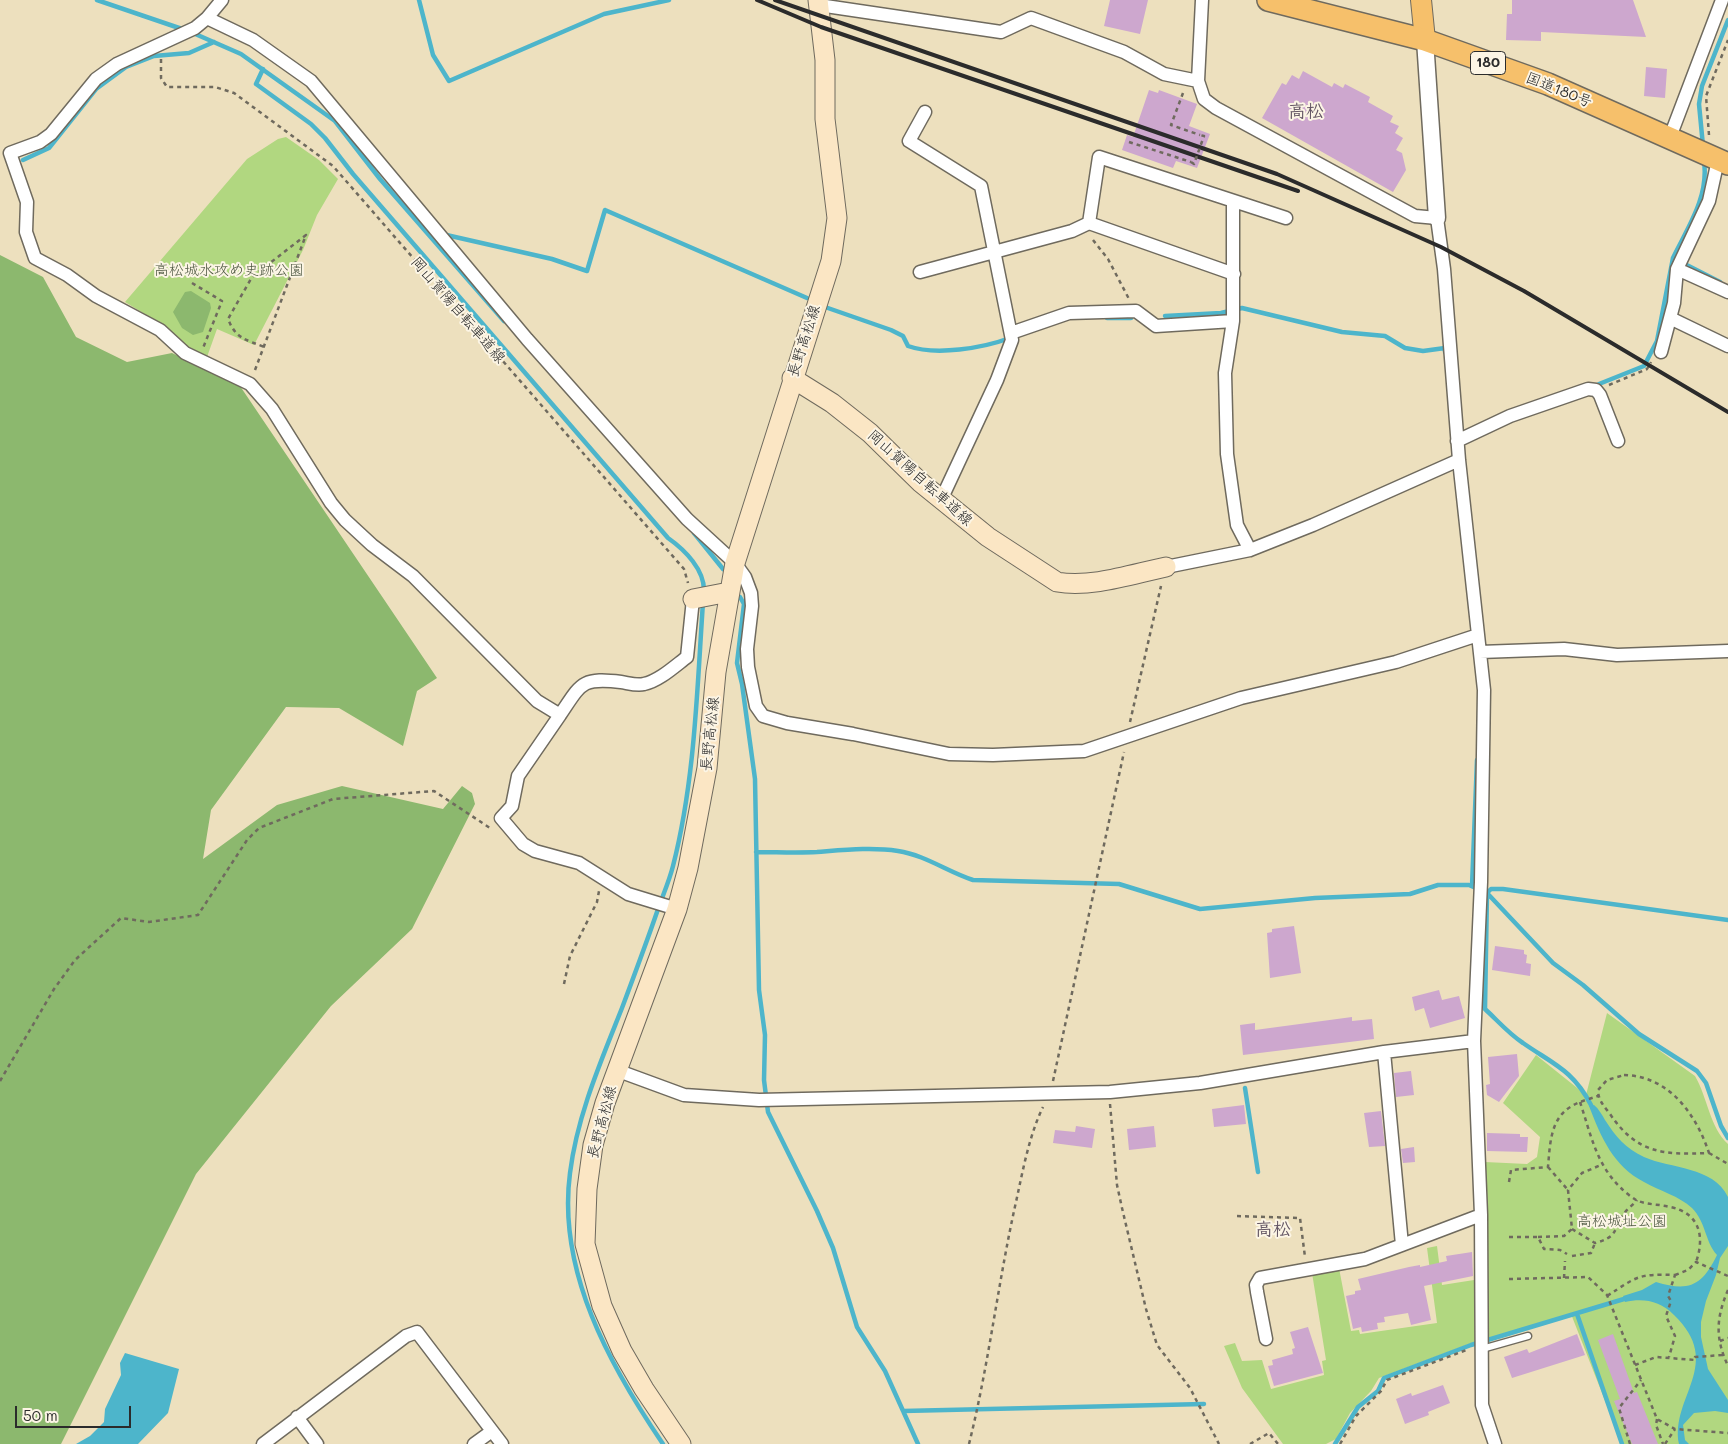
<!DOCTYPE html>
<html>
<head>
<meta charset="utf-8">
<style>
	body { margin:0 }
	#map { position:relative; width:1728px; height:1444px; overflow:hidden; background:#ede0be; font-family:Mali,sans-serif }
	canvas { display:block }
	.scale { position:absolute; left:15px; top:1406px; width:116px; height:22px; box-sizing:border-box; border:2px solid #2b2b2b; border-top:0; padding-left:6px; font-size:15px; line-height:18px; white-space:nowrap; color:#2b2b2b; -webkit-text-stroke:4px #fcf5e5; paint-order:stroke }
</style>
</head>
<body>
<div id="map">
<canvas width="1728" height="1444"></canvas>
<div class="scale">50 m</div>
</div>
<script>
const ctx = document.querySelector('canvas').getContext('2d');
ctx.lineJoin = 'round';
function fillPath(path, color) { ctx.fillStyle = color; ctx.fill(path, 'evenodd'); }
function trace(path, color, width, dash) { ctx.strokeStyle = color; ctx.lineWidth = width; ctx.lineCap = dash ? 'butt' : 'round'; ctx.setLineDash(dash || []); ctx.stroke(path); }
function label(font, color, halo, rows, align = 'center') {
  ctx.font = font + ' Mali,"Klee One",sans-serif'; ctx.lineWidth = 4; ctx.setLineDash([]); ctx.textBaseline = 'middle'; ctx.strokeStyle = halo; ctx.fillStyle = color; for (const [text, x, y, turn = 0] of rows) {
    ctx.save(); ctx.translate(x, y); ctx.rotate((+turn || 0) * Math.PI / 180); ctx.textAlign = isNaN(turn) ? turn : align; if (halo) ctx.strokeText(text, 0, 0); ctx.fillText(text, 0, 0); ctx.restore();
  }
}
fillPath(new Path2D(`
	M286,137L319,160L338,179L317,215L303,250L254,345L217,329L207,357L190,352L166,327L125,302L247,159L278,139Z
	M1607,1013L1695,1076C1707,1096 1710,1128 1728,1144V1444H1622L1571,1314L1486,1339L1485,1162L1527,1164L1537,1157L1540,1137L1503,1103L1536,1055L1586,1095Z
	M1437,1246L1442,1285L1474,1280L1477,1341L1379,1378L1371,1391L1350,1413L1336,1439L1326,1444H1283L1242,1388L1224,1346L1235,1343L1242,1361L1262,1360L1271,1389L1324,1375L1322,1361L1326,1360L1312,1273L1339,1268L1351,1331L1359,1330L1360,1334L1437,1323L1427,1248Z`), '#b1d780');
fillPath(new Path2D(`
	M0,255L43,277L76,337L127,362L172,353L240,386L437,678L417,691L403,746L339,708L286,707L211,810L203,859L277,805L342,786L443,809L462,786L472,793L475,804L412,929L331,1006L196,1174L61,1444H0Z
	M191,291L210,303L211,308L203,332L193,335L182,328L173,312L185,292Z`), '#8cb86e');
fillPath(new Path2D(`
	M1594,1105C1599,1109 1602,1115 1605,1120C1616,1137 1625,1148 1644,1157C1671,1169 1713,1166 1728,1197V1246L1720,1258L1716,1275L1706,1301L1701,1322V1337L1708,1369L1728,1400V1413L1715,1411L1694,1413L1683,1425L1685,1440L1689,1444H1679C1670,1397 1725,1364 1674,1315C1660,1301 1644,1298 1625,1302L1623,1296L1642,1290L1656,1282C1689,1292 1702,1286 1717,1255C1705,1242 1706,1222 1692,1208C1679,1196 1660,1191 1644,1182C1613,1166 1601,1137 1589,1106Z
	M125,1353L179,1369L168,1413L138,1444H76L90,1436L104,1422L105,1409L121,1375L120,1363Z`), '#4db5cb');
trace(new Path2D(`
	M97,0L185,30
	M419,0L433,55L449,81L604,14L669,0
	M193,33L241,54L335,121L380,179L504,321
	M263,69L256,84L311,124L325,138L353,174L668,538C685,550 705,570 704,592
	M1703,146L1699,104L1702,86L1728,20
	M23,160L49,148L96,89L126,67L154,56L189,53L214,42
	M1704,161C1709,197 1688,227 1673,258L1720,282
	M442,234L552,259L587,271L605,210L807,298
	M825,307L891,330L903,336L908,346C936,356 983,348 1010,338
	M1165,316L1221,313L1242,308L1342,332L1385,336L1405,348L1423,351L1445,348V352
	M1107,318H1131
	M1599,384L1644,366L1657,341L1673,258
	M694,533L723,569
	M740,597L744,604L737,663L742,684L755,779L759,990L765,1035L764,1080L768,1112L817,1211L833,1248L857,1327L885,1371L918,1444
	M756,852C776,852 797,853 817,852C844,850 872,847 898,851C925,855 948,872 973,880L1119,884L1200,909L1315,898L1410,894L1438,885H1469L1487,893L1553,963L1583,985L1639,1034L1697,1071L1706,1083L1721,1126L1728,1138
	M1472,886L1477,760
	M1245,1088L1258,1172
	M1591,1105C1573,1070 1553,1064 1523,1043C1509,1034 1497,1020 1485,1009L1487,893L1491,889H1503L1728,920
	M1577,1314L1622,1444
	M903,1411L1204,1404
	M663,1444C610,1366 557,1271 570,1173C577,1116 601,1061 622,1008C634,976 646,944 657,912C662,897 669,882 673,866C695,780 697,690 703,602
	M1335,1444L1358,1407L1378,1391L1384,1378L1471,1345L1624,1299`), '#4db5cb', 4.5);
fillPath(new Path2D(`
	M1110,0H1148L1140,34L1104,26Z
	M1512,0H1633L1646,37L1541,32V41L1506,40L1507,14H1512Z
	M1646,67L1667,69L1665,98L1644,96Z
	M1303,71L1332,87L1334,83L1343,88L1345,84L1370,97L1368,102L1393,116L1390,122L1399,126L1395,133L1403,138L1396,150L1402,153L1406,170L1393,192L1262,118L1282,83L1286,85L1292,75L1299,79Z
	M1149,90L1158,93L1159,90L1197,104L1189,126L1210,134L1197,168L1176,161L1173,168L1122,150L1127,135L1133,137Z
	M1294,926L1301,973L1270,978L1267,933L1272,932V929Z
	M1495,946L1524,950V954L1527,955L1526,963L1531,964L1530,976L1492,970Z
	M1439,990L1442,1000L1459,996L1465,1018L1430,1028L1424,1008L1415,1011L1412,997Z
	M1352,1017V1021L1372,1019L1374,1039L1243,1055L1240,1025L1255,1023V1030Z
	M1517,1054L1519,1076L1499,1102L1487,1095L1486,1085L1490,1084L1488,1057Z
	M1411,1071L1414,1095L1396,1097L1394,1073Z
	M1244,1105L1246,1124L1214,1127L1212,1109Z
	M1381,1111L1385,1146L1369,1147L1364,1113Z
	M1076,1126L1095,1129L1092,1148L1053,1143L1055,1130L1075,1132Z
	M1154,1126L1156,1147L1129,1150L1127,1129Z
	M1487,1133L1520,1134V1137H1528L1527,1152L1487,1151Z
	M1414,1147L1415,1162L1403,1163L1401,1149Z
	M1472,1252L1473,1276L1424,1286L1431,1320L1411,1325L1408,1313L1384,1317L1385,1322L1377,1323L1378,1329L1362,1332L1361,1327L1353,1329L1346,1296L1355,1294V1291L1361,1290L1358,1279L1409,1267L1420,1265V1267L1447,1261L1446,1256Z
	M1308,1327L1323,1373L1274,1386L1268,1366L1273,1365L1272,1360L1293,1354L1292,1349L1295,1348L1290,1332Z
	M1577,1334L1585,1355L1512,1378L1504,1357L1527,1349L1529,1353Z
	M1613,1334L1634,1393L1637,1392L1658,1444H1632L1614,1401L1620,1399L1598,1340Z
	M1443,1385L1450,1403L1428,1412L1429,1415L1405,1424L1396,1399L1411,1393L1412,1396Z`), '#cda7ce');
const service = new Path2D(`
	M1482,1349L1528,1336`);
const minor = new Path2D(`
	M222,0L207,18L195,28L117,64L96,79L51,134L40,142L10,153L27,202L26,232L35,258L67,275L96,296L160,330L185,353L250,384L272,409L331,503L345,520L372,545L413,576L537,701L560,715C581,684 581,677 621,682C628,683 637,686 644,684C659,681 675,666 687,657L693,599
	M819,5L1001,32L1031,18L1124,52L1164,74L1198,81L1204,99L1216,108L1415,216L1437,218L1444,269L1459,460L1484,690L1481,882L1474,1041L1481,1215L1482,1405L1495,1444
	M207,18L253,40L311,81L527,339L687,519L735,563L745,577L751,593L752,606L747,649L748,667L756,706L763,716L787,723L853,734L949,754L993,755L1084,751L1241,698L1396,662L1478,635
	M1198,81L1202,0
	M925,112L909,141L981,186L1012,340L997,380L941,500
	M1670,137L1722,0
	M1718,160L1709,201L1677,269L1728,292
	M1233,201V321L1225,373L1227,454L1237,525L1250,550
	M920,272L1072,231L1089,223
	M1234,274L1089,223L1099,157L1286,218
	M1670,318L1728,346
	M1011,333L1069,313L1136,311L1156,326L1233,321
	M1661,352L1674,303L1677,269
	M1457,441L1510,416L1588,389L1596,390L1600,395L1618,441
	M1166,567L1250,550L1313,525L1459,460
	M1480,652L1564,649L1617,655L1728,651
	M560,715L518,776L512,806L501,818L523,844L535,851L579,863L628,894L677,909
	M1384,1052L1402,1245
	M616,1070L684,1095L759,1100L1110,1092L1200,1083L1384,1052L1474,1041
	M1266,1339L1257,1292L1256,1285L1260,1278L1365,1259L1481,1215
	M297,1417L317,1444
	M263,1444L406,1336L417,1332L502,1444
	M474,1444L492,1431`);
const tertiary = new Path2D(`
	M1425,40L1437,218`);
const secondary = new Path2D(`
	M792,378L832,403L870,433L920,482L988,537L1057,582C1092,588 1132,574 1166,567
	M693,599L729,592
	M681,1444L644,1389L622,1351L602,1306L585,1244L587,1189L593,1145L605,1103L677,909L688,868L707,768L716,672L735,563L831,261L837,218L825,119V60L818,0`);
const primary = new Path2D(`
	M1421,0L1425,40`);
const trunk = new Path2D(`
	M1268,0L1425,40L1548,84L1728,164`);
trace(service, '#6f6a5e', 9);
trace(minor, '#6f6a5e', 15);
trace(tertiary, '#6f6a5e', 19);
trace(secondary, '#6f6a5e', 21);
trace(primary, '#6f6a5e', 22);
trace(trunk, '#6f6a5e', 24);
trace(new Path2D(`
	M161,59V78L167,87H215L234,93L333,166L684,569L688,583
	M1183,93L1171,125L1200,135
	M1709,135L1706,96L1728,40
	M1129,142L1191,162
	M1093,240L1108,259L1129,299
	M192,283L222,301L203,348
	M255,370L306,235L252,277L228,319C236,339 245,339 264,347
	M1609,385L1647,369L1651,362
	M1130,722L1161,586
	M564,984L570,956L597,902L599,891
	M1624,1075C1669,1076 1696,1114 1709,1153C1664,1155 1637,1154 1610,1114C1604,1106 1598,1100 1598,1090L1607,1080Z
	M0,1081L54,989L75,960L121,918L149,922L198,915L247,840L259,828L333,799L434,791L490,828
	M1053,1081L1124,752
	M1580,1102C1591,1135 1596,1164 1621,1188C1625,1192 1631,1197 1636,1200C1646,1205 1659,1204 1670,1207C1700,1213 1705,1237 1696,1262
	M1110,1104L1117,1185L1122,1208L1146,1309L1157,1345L1190,1388L1219,1444
	M1709,1153L1728,1164
	M1548,1167L1568,1190
	M1509,1182L1511,1170L1548,1167C1550,1145 1550,1118 1572,1106C1580,1101 1590,1099 1598,1096
	M1237,1216L1300,1218L1305,1257
	M1572,1229L1595,1243C1617,1237 1613,1232 1623,1215C1626,1210 1633,1205 1637,1200
	M1509,1237H1538L1544,1249L1560,1250L1567,1254
	M1538,1237L1564,1236L1572,1229L1568,1190L1582,1173L1601,1165
	M1572,1256L1591,1253L1595,1243
	M1675,1275L1688,1270L1696,1262L1728,1276
	M1564,1278L1565,1261
	M1509,1279L1588,1277L1607,1295L1657,1419L1675,1429L1728,1433
	M1728,1290C1716,1318 1715,1338 1728,1366
	M1607,1296C1638,1276 1637,1274 1675,1275L1668,1296L1671,1301L1666,1316L1675,1336L1669,1357
	M1720,1341L1728,1338
	M1635,1365L1656,1357L1695,1360V1357L1723,1355
	M1657,1419L1656,1425L1663,1444
	M969,1444C989,1364 998,1282 1016,1202C1023,1170 1029,1136 1043,1107
	M1250,1444L1269,1433L1278,1444
	M1340,1444L1356,1416L1381,1391L1387,1380L1469,1349
	M1630,1444L1619,1408L1641,1380
	M1665,1444L1675,1429`), '#6f6a5e', 2.5, [4, 4]);
trace(service, '#fff', 6);
trace(minor, '#fff', 12);
trace(tertiary, '#fff', 16);
trace(secondary, '#fbe6c4', 19);
trace(primary, '#f6c06b', 20);
trace(trunk, '#f6c06b', 21);
trace(new Path2D(`
	M757,0L821,27L1298,191
	M775,0L1277,174L1441,247L1524,291L1728,412`), '#2b2b2b', 4);
trace(new Path2D(`
	M1191,162L1194,164L1204,136L1200,135`), '#6f6a5e', 2.5, [4, 4]);
for (const [x, y, w] of [
	[1488,63,35]
]) { const box = new Path2D(); box.roundRect(x - w / 2, y - 11.5, w, 23, 4); ctx.fillStyle = '#fcf5e5'; ctx.fill(box); trace(box, '#2b2b2b', 1); }
label('bold 14px', '#2b2b2b', null, [
	["180",1488,63]
]);
label('15px', '#2b2b2b', '#fcf5e5', [
	["国道180号",1559,90,22],
	["岡山賀陽自転車道線",458,310,49],
	["長野高松線",804,341,-72],
	["岡山賀陽自転車道線",920,478,42],
	["長野高松線",710,734,-84],
	["長野高松線",602,1122,-75]
]);
label('15px', '#4c5640', '#fcf5e5', [
	["高松城水攻め史跡公園",229,270],
	["高松城址公園",1622,1221]
]);
label('bold 18px', '#645664', '#fcf5e5', [
	["高松",1306,111],
	["高松",1273,1229]
]);
</script>
</body>
</html>
